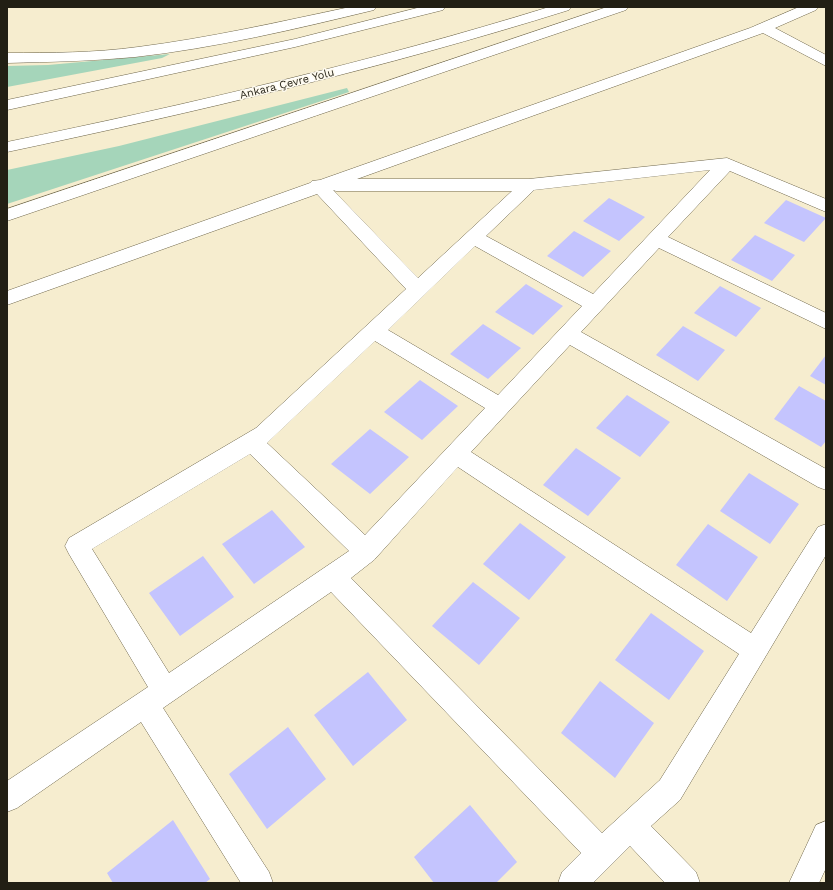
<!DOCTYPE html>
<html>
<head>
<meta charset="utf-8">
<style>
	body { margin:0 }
	#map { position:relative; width:833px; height:890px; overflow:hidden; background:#f6edcf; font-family:"Work Sans",sans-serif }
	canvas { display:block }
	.frame { position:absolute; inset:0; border:8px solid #221f14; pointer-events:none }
</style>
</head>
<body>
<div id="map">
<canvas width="833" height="890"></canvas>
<div class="frame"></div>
</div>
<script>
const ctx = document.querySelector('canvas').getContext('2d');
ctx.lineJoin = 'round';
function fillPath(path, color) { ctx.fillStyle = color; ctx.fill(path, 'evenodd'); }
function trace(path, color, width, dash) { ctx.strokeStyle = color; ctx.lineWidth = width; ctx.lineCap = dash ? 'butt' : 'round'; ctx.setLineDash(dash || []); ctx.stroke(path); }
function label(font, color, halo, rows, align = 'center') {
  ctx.font = font + ' "Work Sans",sans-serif'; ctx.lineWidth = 3; ctx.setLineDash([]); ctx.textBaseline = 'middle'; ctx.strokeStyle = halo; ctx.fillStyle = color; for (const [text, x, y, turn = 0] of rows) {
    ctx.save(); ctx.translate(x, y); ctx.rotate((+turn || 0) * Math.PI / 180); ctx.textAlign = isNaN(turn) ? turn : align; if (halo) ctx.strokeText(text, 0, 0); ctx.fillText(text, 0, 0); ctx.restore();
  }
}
fillPath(new Path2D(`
	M170,54L162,58L7,87V66L48,65Z
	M347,88L349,92L7,204V170L119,146Z`), '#a5d5ba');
fillPath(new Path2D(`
	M609,198L645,217L619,241L583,221Z
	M786,200L826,218L804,242L764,223Z
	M574,231L611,251L583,277L547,256Z
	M755,235L795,255L772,281L731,260Z
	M526,284L563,306L533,335L495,312Z
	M720,286L761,308L736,337L694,313Z
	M483,324L521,348L488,379L450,354Z
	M683,326L725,350L698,381L656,355Z
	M826,355V385L810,376Z
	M420,380L458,406L422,440L384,412Z
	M799,386L826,401V441L821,447L774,419Z
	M627,395L670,422L640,457L596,428Z
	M370,429L409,457L370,494L331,464Z
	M576,448L621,478L588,516L543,485Z
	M749,473L799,504L770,544L720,511Z
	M272,510L305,547L254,584L222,544Z
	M520,523L566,557L529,600L483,564Z
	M708,524L758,557L727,601L676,565Z
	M203,556L234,597L180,636L149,593Z
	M473,582L520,618L479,665L432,626Z
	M651,613L704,651L669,700L615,660Z
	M368,672L407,720L353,766L314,715Z
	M600,681L654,723L615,778L561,733Z
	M288,727L326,779L267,829L229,774Z
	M470,805L517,862L496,883H434L414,857Z
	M173,820L210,879L205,883H113L107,873Z`), '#c4c4fe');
const minor = new Path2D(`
	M799,7H818L816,10L775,28L826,55V66L763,33L357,179H529L727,158L826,199V212L730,171L668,237L826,313V329L659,248L581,332L826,469V490L818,487L570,345L471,452L751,633L818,527L826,524V555L680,800L651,826L696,872L700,883H665L630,846L593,883H558L562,872L581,853L331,592L163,708L269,872L273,883H241L141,722L17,808L7,812V781L148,687L69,554L65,546L69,538L256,428L406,289L317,194L7,305V291L310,183L312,181L320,180L750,28ZM710,170L593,294L486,236L534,190ZM333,190L336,191H512L418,278ZM475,246L582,306L498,395L388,330ZM375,341L485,408L365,535L267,443ZM250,454L349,551L169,673L92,549ZM458,467L739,654L660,780L602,833L351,578L374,560Z
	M826,821V868L819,883H789L816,825Z`);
const highway = new Path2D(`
	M350,7H376L374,10C296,29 215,48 135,57C92,61 50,62 7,63V53C51,53 94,53 138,47C209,38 279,22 350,7Z
	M421,7H445L443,10L295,47L7,110V100L295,39Z
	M549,7H571L569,10C384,68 196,112 7,152V142C190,104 371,62 549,7Z
	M607,7H628L626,10L7,221V209Z`);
trace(minor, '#70684d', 1);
trace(highway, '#70684d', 1);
fillPath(minor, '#fff');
fillPath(highway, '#fff');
label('11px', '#221f14', '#fefaee', [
	["Ankara Çevre Yolu",287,84,-14]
]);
</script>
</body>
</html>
